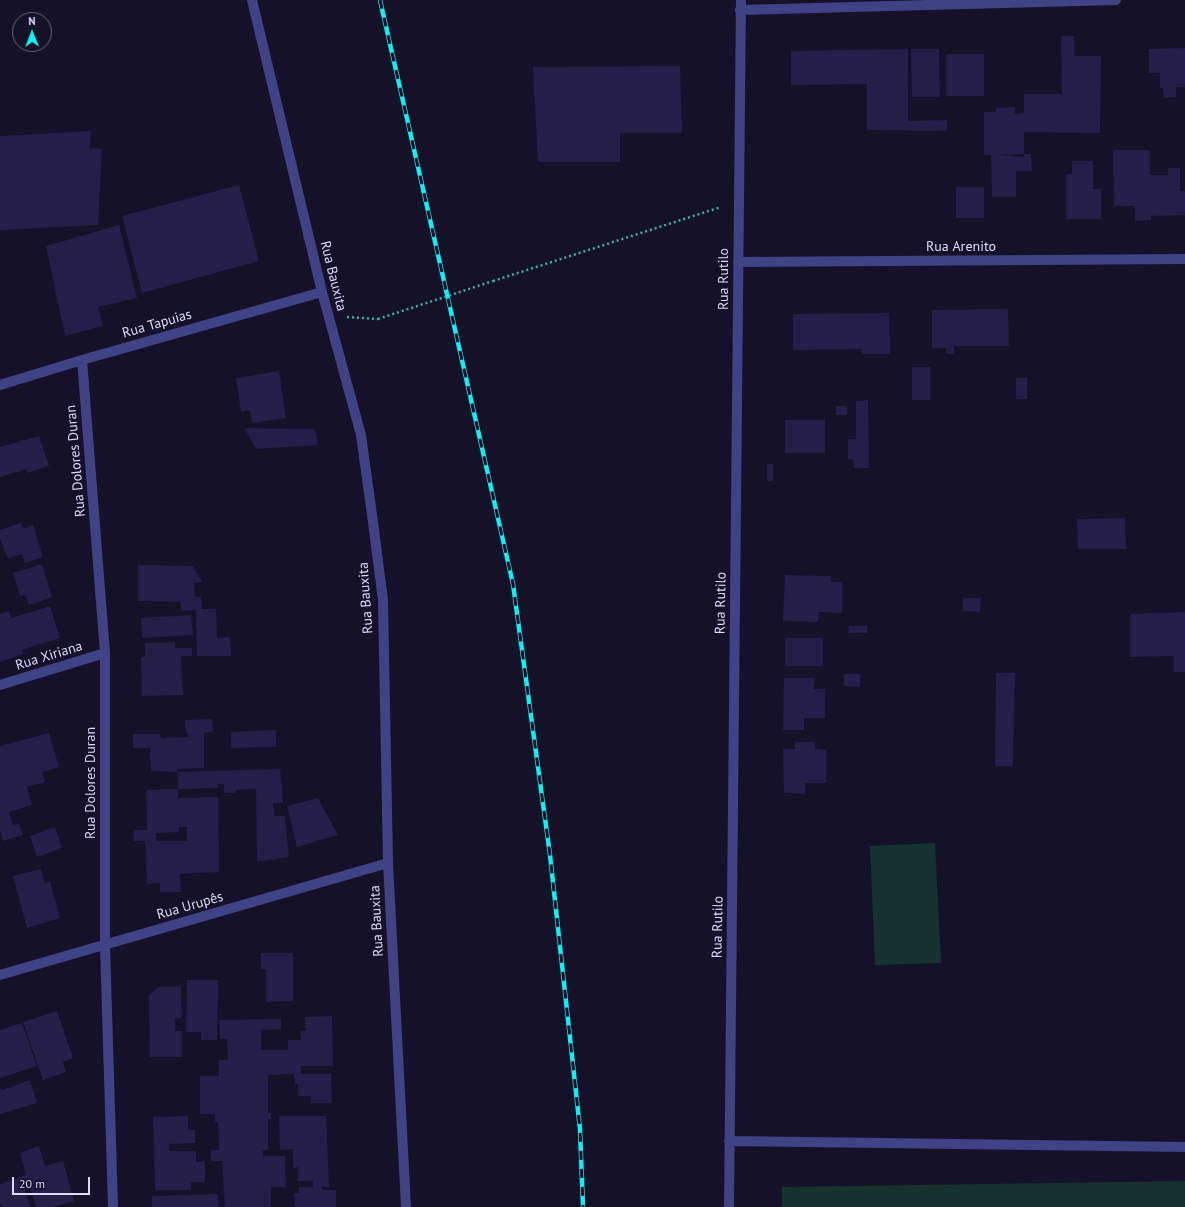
<!DOCTYPE html>
<html>
<head>
<meta charset="utf-8">
<style>
	body { margin:0 }
	#map { position:relative; width:1185px; height:1207px; overflow:hidden; background:#141128; font-family:"PT Sans",sans-serif }
	canvas { display:block }
	.north { position:absolute; left:12px; top:12px; width:40px; height:40px; box-sizing:border-box; background:#141128; border:1px solid #64617d; border-radius:50%; rotate:359deg; font-size:11px; font-weight:700; line-height:16px; text-align:center; color:#dcdafd }
	.north::after { content:''; display:block; margin:auto; width:14px; height:18px; background:#10eff4; clip-path:polygon(50% 0,100% 100%,50% 72%,0 100%) }
	.scale { position:absolute; left:12px; top:1177px; width:78px; height:18px; box-sizing:border-box; border:2px solid #dcdafd; border-top:0; padding-left:5px; font-size:12px; line-height:14px; white-space:nowrap; color:#dcdafd; -webkit-text-stroke:3px #141128; paint-order:stroke }
</style>
</head>
<body>
<div id="map">
<canvas width="1185" height="1207"></canvas>
<div class="north">N</div>
<div class="scale">20 m</div>
</div>
<script>
const ctx = document.querySelector('canvas').getContext('2d');
ctx.lineJoin = 'round';
function fillPath(path, color) { ctx.fillStyle = color; ctx.fill(path, 'evenodd'); }
function trace(path, color, width, dash) { ctx.strokeStyle = color; ctx.lineWidth = width; ctx.lineCap = dash ? 'butt' : 'round'; ctx.setLineDash(dash || []); ctx.stroke(path); }
function label(font, color, halo, rows, align = 'center') {
  ctx.font = font + ' "PT Sans",sans-serif'; ctx.lineWidth = 3; ctx.setLineDash([]); ctx.textBaseline = 'middle'; ctx.strokeStyle = halo; ctx.fillStyle = color; for (const [text, x, y, turn = 0] of rows) {
    ctx.save(); ctx.translate(x, y); ctx.rotate((+turn || 0) * Math.PI / 180); ctx.textAlign = isNaN(turn) ? turn : align; if (halo) ctx.strokeText(text, 0, 0); ctx.fillText(text, 0, 0); ctx.restore();
  }
}
fillPath(new Path2D(`
	M935,843L941,963L875,965L870,846Z
	M1185,1181V1207H782V1187Z`), '#15322f');
fillPath(new Path2D(`
	M1061,36H1074V56H1101L1100,133L1024,132V154L997,155L1024,157V154H1031L1032,171H1016V197H992L991,155H984V112H996V108L1015,107V114L1024,113V94H1062Z
	M1185,48V87H1176V97L1164,98L1163,88H1160V73H1149V49Z
	M908,49V121L947,120V131L867,130V84L791,85V51Z
	M911,49H939L940,97H912Z
	M946,54H984V96H946Z
	M680,66L682,133H620V162H538L533,67Z
	M91,131L90,148L102,149L98,225L0,230V136Z
	M1113,150H1150V175H1168V168H1180V191H1185V215L1151,216V220L1135,221V206H1114Z
	M1072,161H1093V189H1101V219H1066V174H1072Z
	M239,185L259,261L142,293L122,216Z
	M956,187H984V218H956Z
	M119,225L137,298L98,307L103,326L65,336L46,246Z
	M1008,309L1009,346H954V354H946V348H932V310Z
	M889,313L890,354H862V349L793,350V314Z
	M912,367H930V400H912Z
	M279,371L286,418L252,423L250,410L241,412L236,378Z
	M1016,378H1027V399H1016Z
	M868,400L869,468H854L853,459H848V439H856V401Z
	M836,406H847V415H836Z
	M785,420H825V453H785Z
	M244,428L315,429L318,445L256,449Z
	M39,436L49,466L27,473L26,469L0,477V447Z
	M767,464H773V481H767Z
	M1125,518L1126,549H1078L1077,519Z
	M21,523L23,528L33,525L43,557L25,563L22,554L8,559L0,539V530Z
	M42,564L52,597L29,605L25,595L20,596L13,573Z
	M138,565L193,566L202,582L194,583L195,597H201L202,609H216L217,638L230,637L231,656H197L196,610L181,611V602L138,601Z
	M785,575L831,576V582H842V613L819,612L818,622L783,621Z
	M963,598H981L980,612L963,611Z
	M50,606L60,638L22,650L23,654L0,662V614L9,611L11,618Z
	M1185,612V672H1174V656L1130,657V614Z
	M191,615L193,635L142,638L141,618Z
	M848,626H867V633H849Z
	M785,638H823V666H785Z
	M175,642V648H192V656H181L183,695L142,696L141,657H145V643Z
	M996,673H1015L1013,766H995Z
	M844,674H860V687L844,686Z
	M784,678H815L814,689H825V718H804V730H783Z
	M212,719L213,732L204,733V768L177,769V772L280,769L283,803H273L274,816H285L289,857L257,862L256,789L236,790V793H224V784H218V788L178,789L177,772L151,771L150,748H133V734H160L161,738L188,737V733H186L185,720Z
	M276,730V747L231,748V732Z
	M49,733L59,767L42,772L45,782L27,787L32,805L9,812L13,825L19,823L23,835L3,841L0,830V746Z
	M795,742H815V749L826,750V783H805V794L784,793L783,749H795Z
	M178,789V798L218,797L219,872L180,874L181,892H160V883L147,884L145,841H134V830H147L146,790ZM179,827H187V841H156V833L179,832Z
	M318,798L338,835L297,847L287,806Z
	M55,827L62,848L37,857L30,836Z
	M41,869L45,883L50,881L60,918L27,928L13,876Z
	M261,953H293V1001L266,1002V969H261Z
	M187,980H218L217,1040H201V1032H186Z
	M181,986L182,1018H175V1031H182V1057H150L149,995L158,987Z
	M57,1011L73,1058L63,1062L66,1072L43,1080L23,1022Z
	M332,1016L333,1066H301V1074H331L332,1103H311V1096H298V1084H295L294,1074L268,1075V1113H271V1119H268V1150H263V1156H285L286,1187H271V1207H225L222,1161H211V1150H219L218,1122H215V1114H200V1076H219V1060H228L227,1039H220L219,1020L281,1019V1029L261,1030V1050H288V1040H301L300,1031H306L305,1017Z
	M22,1023L37,1066L0,1078V1030Z
	M30,1080L37,1103L0,1114V1088L2,1090Z
	M188,1116V1129L195,1130V1143L169,1144V1151H196V1162L205,1161V1182H191V1190H155L153,1117Z
	M279,1116H326L329,1187H322V1190H336V1207H295L294,1193H299V1187H313V1181H298V1167L293,1168V1149L280,1150Z
	M39,1146L45,1166L63,1161L74,1201L52,1207H36L30,1187L25,1189L30,1207H3L0,1203V1184L26,1175L20,1153Z
	M218,1194V1207H152V1196Z`), '#241e48');
trace(new Path2D(`
	M493,281L721,207
	M347,317L378,319`), '#36b5a4', 2.5, [2, 3]);
trace(new Path2D(`
	M252,0L322,292L361,435L373,522L383,600L388,863L406,1207
	M740,10L1116,0
	M738,262L1185,259
	M82,360L105,653V945L113,1207
	M0,385L82,360L322,292
	M0,685L105,653
	M0,975L388,863
	M729,1141L1185,1147
	M729,1207L741,0`), '#3f4285', 10);
const rail = new Path2D(`
	M380,0L513,584L550,855L580,1129L583,1207`);
trace(rail, '#10eff4', 4.5);
trace(rail, '#141128', 3, [9]);
trace(new Path2D(`
	M378,319L493,281`), '#36b5a4', 2.5, [2, 3]);
label('14px', '#dcdafd', '#141128', [
	["Rua Arenito",961,247],
	["Rua Bauxita",333,276,76],
	["Rua Rutilo",724,279,-90],
	["Rua Tapuias",157,324,-16],
	["Rua Dolores Duran",76,461,-95],
	["Rua Bauxita",366,598,-94],
	["Rua Rutilo",721,603,-89],
	["Rua Xiriana",49,656,-17],
	["Rua Dolores Duran",91,783,-90],
	["Rua Urupês",190,906,-16],
	["Rua Bauxita",377,921,-93],
	["Rua Rutilo",718,927,-89]
]);
</script>
</body>
</html>
